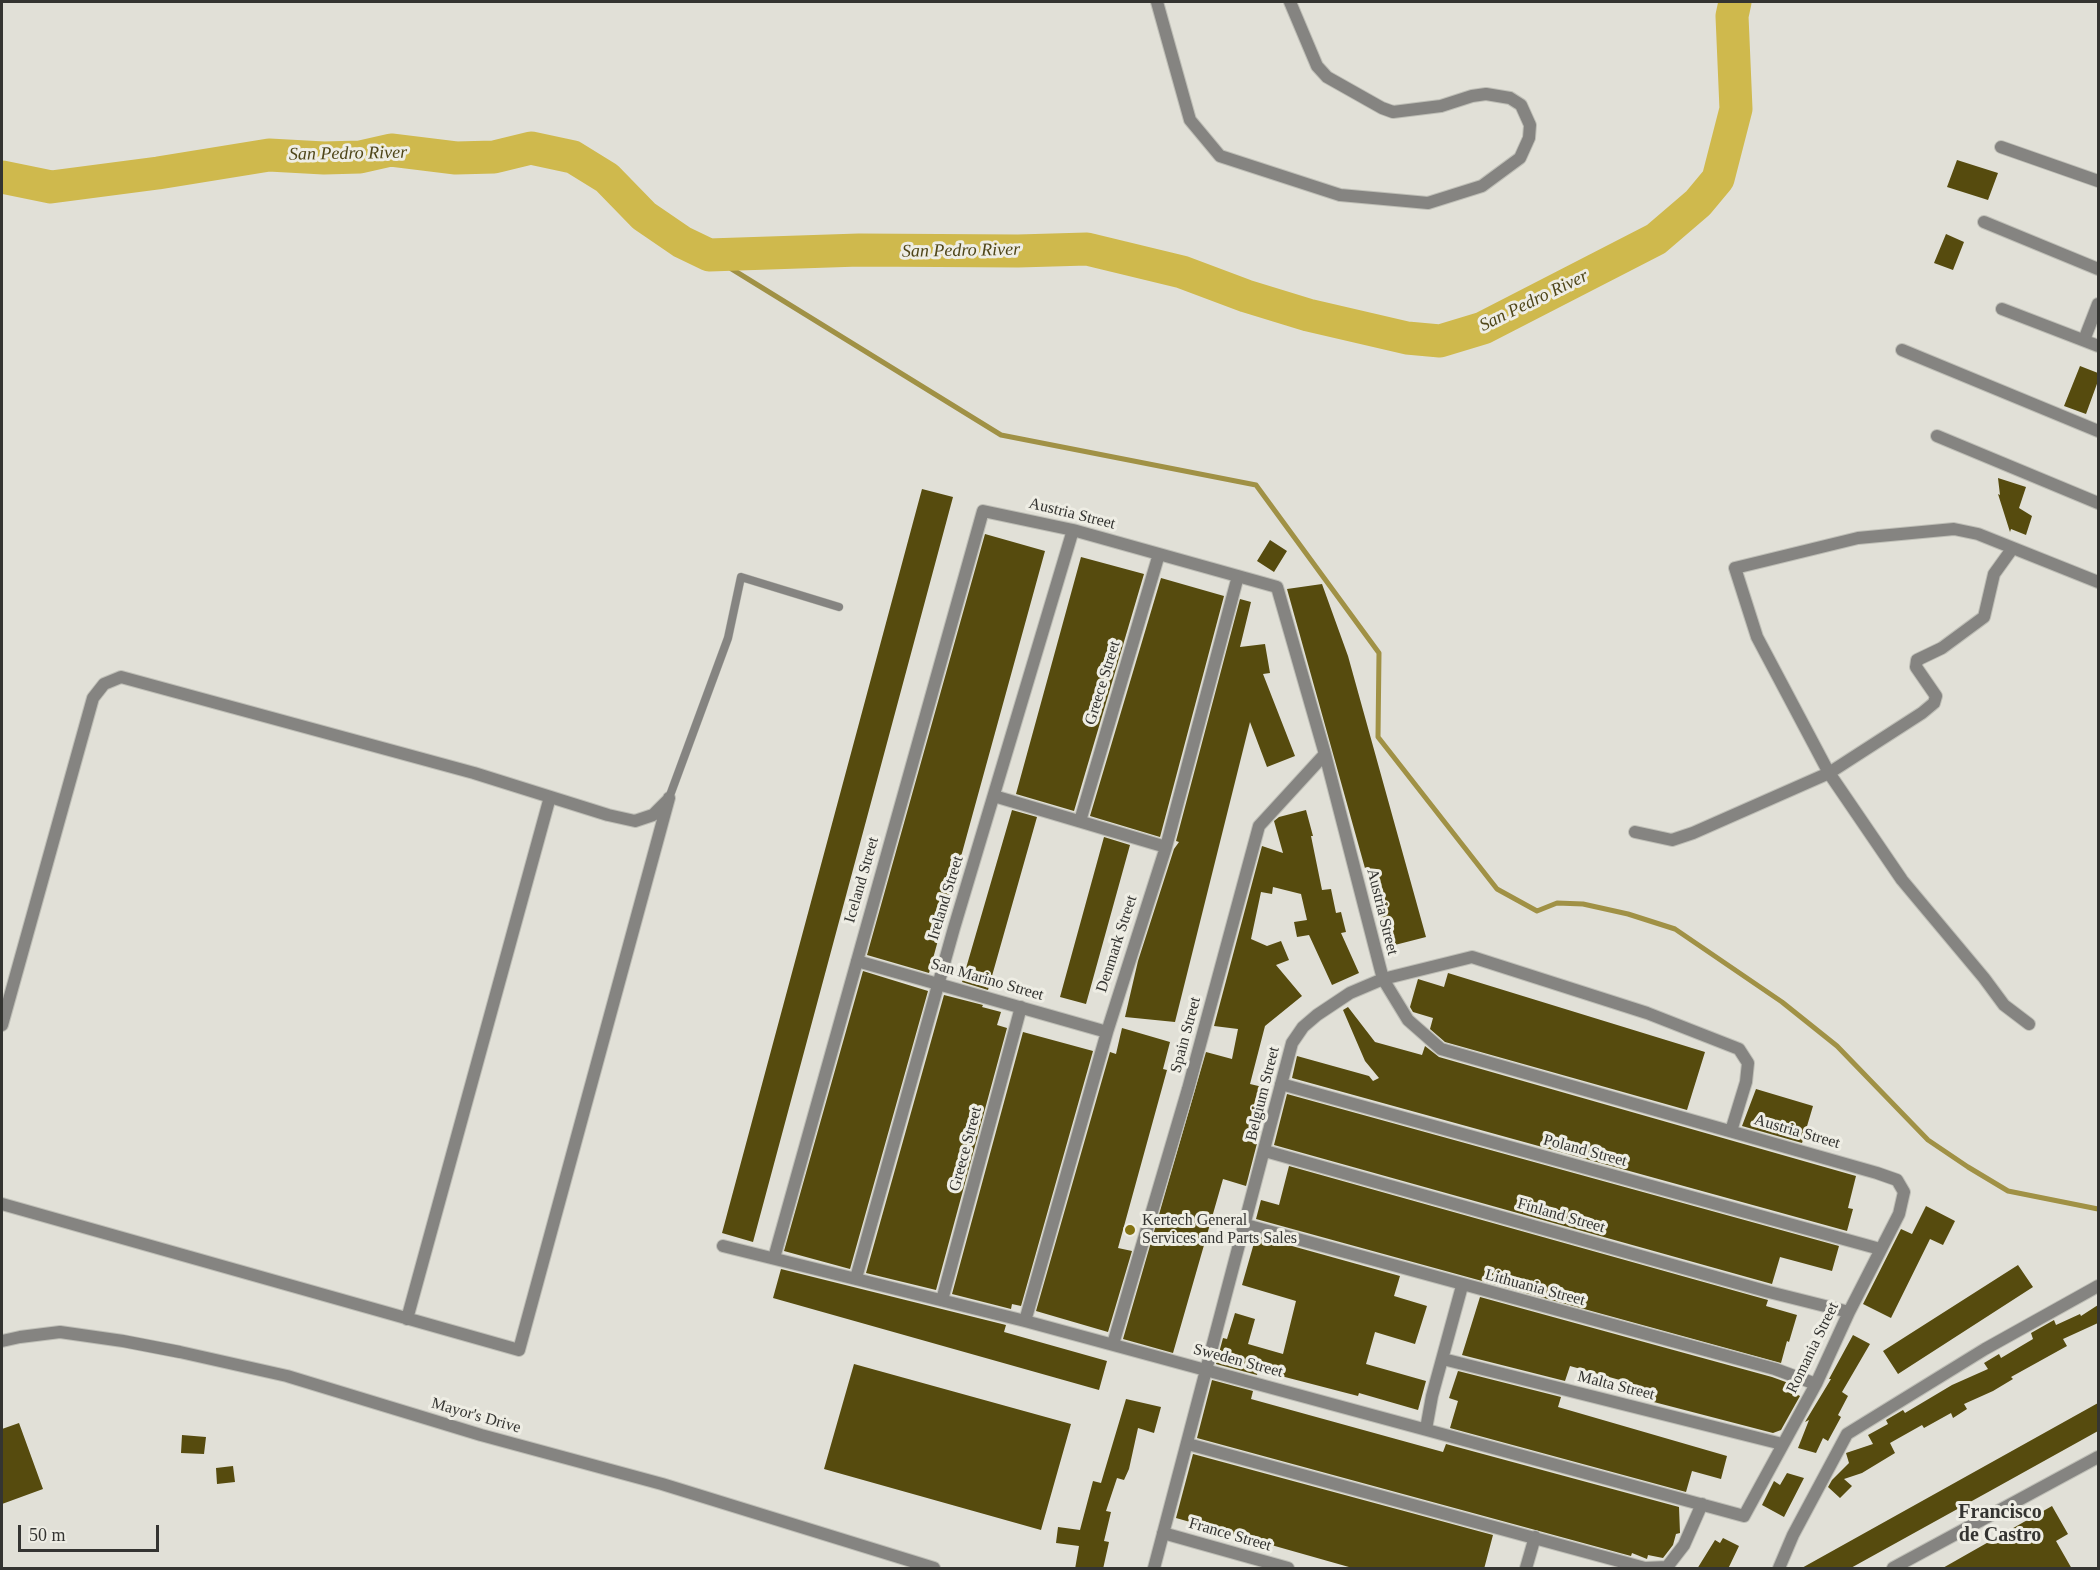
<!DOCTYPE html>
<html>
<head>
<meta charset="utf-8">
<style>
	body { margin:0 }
	#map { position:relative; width:2100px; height:1570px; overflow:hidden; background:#e1e0d7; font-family:"Times New Roman",serif }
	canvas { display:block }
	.frame { position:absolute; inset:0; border:3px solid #343431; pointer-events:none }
	.scale { position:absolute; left:18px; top:1525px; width:141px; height:27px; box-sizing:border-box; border:3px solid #343431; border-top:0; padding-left:8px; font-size:18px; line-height:21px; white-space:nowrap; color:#343431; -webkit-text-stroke:4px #eeede4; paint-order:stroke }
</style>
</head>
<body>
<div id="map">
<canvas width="2100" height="1570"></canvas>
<div class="frame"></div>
<div class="scale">50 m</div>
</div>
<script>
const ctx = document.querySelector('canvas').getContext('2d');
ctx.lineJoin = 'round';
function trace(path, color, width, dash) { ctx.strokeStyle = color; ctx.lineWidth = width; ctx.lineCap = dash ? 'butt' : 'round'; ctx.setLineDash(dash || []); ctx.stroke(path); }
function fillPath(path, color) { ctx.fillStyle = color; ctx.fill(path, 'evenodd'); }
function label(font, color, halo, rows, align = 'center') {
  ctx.font = font + ' "Times New Roman",serif'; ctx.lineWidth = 6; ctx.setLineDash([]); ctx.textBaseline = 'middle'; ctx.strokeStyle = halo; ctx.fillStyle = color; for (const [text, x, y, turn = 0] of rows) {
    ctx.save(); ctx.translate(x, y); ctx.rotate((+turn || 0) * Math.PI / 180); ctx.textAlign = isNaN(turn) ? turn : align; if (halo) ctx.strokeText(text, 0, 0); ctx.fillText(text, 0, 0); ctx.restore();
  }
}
trace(new Path2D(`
	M709,255L1001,435L1256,485L1379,653L1378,737L1497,889L1537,911L1557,903L1583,904L1628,914L1675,929L1782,1002L1837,1046L1928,1140L1968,1167L2008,1191L2098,1209`), '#a09145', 5);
trace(new Path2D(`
	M2,177L51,187L158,173L269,155L324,158L360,157L391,150L456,158L494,157L531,148L573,157L607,178L644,216L682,242L709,255L859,250L1018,251L1087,249L1182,272L1246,296L1308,315L1407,338L1440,341L1483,328L1656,239L1698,203L1718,179L1736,109L1732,16L1735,2`), '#cfb94d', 33);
fillPath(new Path2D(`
	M1957,160L1998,173L1988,200L1947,187Z
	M1946,234L1964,242L1953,270L1934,263Z
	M2080,366L2098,373V381L2086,414L2064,406Z
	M1998,478L2026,487L2019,508L2032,516L2026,535L2011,529L2010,532L1998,494L2000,495Z
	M922,489L953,497L753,1242L722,1233Z
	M985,534L1045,551L929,973L867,955Z
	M1270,540L1287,551L1274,572L1257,561Z
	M1081,557L1144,574L1074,811L1016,794Z
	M1161,578L1224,596L1160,837L1090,816Z
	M1322,584L1348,656L1426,937L1387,947L1287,589Z
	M1240,599L1251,602L1240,647L1265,644L1270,673L1263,674L1295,756L1267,767L1250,722L1175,1022L1125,1017L1138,961L1174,849L1179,842L1176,841Z
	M1012,810L1037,817L988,990L962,982Z
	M1306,810L1313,836H1311L1322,890L1331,889L1336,913L1341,912L1346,932L1341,933L1359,973L1332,985L1309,935L1297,937L1294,922L1307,920L1301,894L1273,887L1272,894L1261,892L1251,939L1267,946L1281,941L1289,960L1276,965L1302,996L1265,1026L1250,1084L1271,1089L1246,1186L1223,1179L1173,1353L1123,1339L1206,1052L1232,1059L1238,1029L1214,1026L1262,846L1283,853L1274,821L1279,817Z
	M1104,837L1130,845L1086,1004L1060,997Z
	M863,971L928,991L850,1269L784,1251Z
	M1448,973L1705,1052L1687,1110L1445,1042L1430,1029L1433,1018L1413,1012L1410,1007L1418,979L1444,987Z
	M944,995L983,1005L982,1007L1001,1012L997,1025L1007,1028L936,1290L866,1273Z
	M1348,1007L1375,1042L1422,1055L1425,1046L1439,1057L1856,1176L1848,1208L1853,1209L1847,1231L1292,1078L1297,1056L1369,1076L1373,1081L1379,1078L1365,1061L1343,1010Z
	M1122,1028L1170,1042L1163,1069L1167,1070L1118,1248L1132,1251L1108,1332L1036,1311L1110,1052L1116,1054Z
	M1023,1032L1093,1051L1021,1306L1012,1304L1011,1309L952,1294Z
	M1756,1089L1813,1106L1802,1143L1742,1126Z
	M1287,1094L1839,1246L1832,1271L1780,1257L1772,1284L1274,1145Z
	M1289,1166L1768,1300L1766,1306L1797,1315L1789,1342L1787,1341L1781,1363L1256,1219L1261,1200L1279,1205Z
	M1926,1206L1955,1221L1943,1245L1930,1239L1891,1318L1863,1304L1901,1229L1912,1234Z
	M1256,1236L1400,1276L1394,1296L1427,1306L1415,1344L1375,1332L1366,1364L1426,1381L1418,1410L1359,1393L1358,1396L1258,1370L1257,1375L1216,1364L1223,1338L1227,1339L1235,1313L1255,1319L1248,1344L1283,1354L1296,1301L1242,1285Z
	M2018,1265L2033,1287L1898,1374L1883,1351Z
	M781,1269L1006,1325L1004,1332L1107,1361L1099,1390L773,1298Z
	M1480,1297L1772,1377L1794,1385L1792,1392L1800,1396L1781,1430L1773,1433L1650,1401L1651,1397L1625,1390L1627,1382L1570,1366L1565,1381L1462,1355Z
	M2098,1305V1323L2063,1339L2067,1346L2011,1377L2013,1379L1993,1391L1964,1404L1967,1409L1953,1418L1951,1413L1924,1428L1922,1425L1890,1443L1895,1453L1862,1473L1844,1479L1852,1486L1840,1498L1828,1487L1832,1480L1849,1463L1846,1453L1873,1444L1868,1435L1888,1424L1886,1420L1903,1410L1905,1413L1952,1385L1988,1369L1984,1363L1999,1354L2001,1358L2033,1339L2031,1333L2054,1320L2056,1325L2080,1314L2081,1316Z
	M1853,1335L1870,1344L1842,1392L1848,1396L1838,1415L1841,1417L1828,1441L1823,1438L1816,1453L1798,1448L1809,1420L1805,1422L1831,1379H1829Z
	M854,1364L1071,1424L1041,1530L824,1469Z
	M1458,1371L1561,1397L1558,1407L1727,1456L1721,1479L1692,1471L1686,1492L1450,1428L1458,1401L1449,1398Z
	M1212,1380L1253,1391L1251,1399L1443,1452L1446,1444L1679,1507L1680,1533L1676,1534L1673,1545L1663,1558L1648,1555L1647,1559L1632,1553L1631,1556L1197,1438Z
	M1126,1399L1161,1407L1154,1433L1138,1428L1129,1469L1124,1480L1117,1478L1106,1511L1111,1512L1104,1541L1109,1542L1103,1569H1075L1079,1546L1056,1543L1058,1527L1080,1530L1093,1481L1101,1483Z
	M2098,1403V1431L1990,1491L1849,1569H1800Z
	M19,1423L43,1489L2,1504V1429Z
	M182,1435L206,1437L204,1454L181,1453Z
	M1193,1454L1493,1535L1484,1569H1356L1176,1518Z
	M233,1466L235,1482L217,1484L216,1468Z
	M1787,1473L1804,1478L1784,1517L1762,1505L1774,1481L1780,1485Z
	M2052,1506L2068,1534L2056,1541L2072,1569H1941Z
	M1723,1538L1739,1546L1728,1569H1697L1715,1540L1720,1543Z`), '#564b0e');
const service = new Path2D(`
	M669,798L728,638L741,577L839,607`);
const minor = new Path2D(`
	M1157,2L1190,120L1220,156L1340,195L1428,203L1482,186L1520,158L1529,138L1530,125L1521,105L1510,98L1486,94L1472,96L1441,106L1393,112L1382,108L1327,77L1317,66L1290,2
	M2001,147L2098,181
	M1984,222L2098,269
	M2002,309L2098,346
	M2084,340L2098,304
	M1902,350L2098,431
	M1937,436L2098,503
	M994,796L1166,847
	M1080,821L1159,554
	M1635,832L1672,840L1693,833L1829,773L1922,713L1934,703L1936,696L1916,667L1917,660L1942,648L1984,617L1994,574L2012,549
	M857,961L1107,1032
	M2029,1024L2004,1005L1984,978L1902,880L1829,773L1757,637L1735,568L1858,538L1954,529L1978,534L2098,582
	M2,1025L93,698L104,684L121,677L474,773L608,815L635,821L653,815L668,800
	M1281,1084L1880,1249
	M1265,1151L1769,1292L1849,1312
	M2,1204L519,1350L669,798
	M1246,1225L1775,1369L1816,1384
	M723,1246L1025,1321L1744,1516L1816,1384L1849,1312L1899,1214L1904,1192L1897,1180L1877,1173L1441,1049L1408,1020L1383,979L1325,754L1277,587L1073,530L983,511L774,1258
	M856,1278L954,928L1073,530
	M942,1300L1021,1007
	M407,1319L550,797
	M1025,1321L1107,1032L1166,847L1238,576
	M1113,1344L1188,1089L1259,826L1325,754
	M1443,1359L1782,1444
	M1426,1429L1432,1396L1462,1286
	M1188,1444L1645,1568L1667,1567L1684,1545L1702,1504
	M1163,1533L1288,1568
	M1154,1568L1292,1043L1303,1027L1317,1015L1350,993L1383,979L1472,957L1647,1013L1739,1049L1748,1063L1746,1082L1731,1131
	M1526,1568L1535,1537
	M1779,1568L1793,1535L1847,1434L1985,1349L2098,1286`);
const tertiary = new Path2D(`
	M2,1341L20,1337L60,1332L123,1341L180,1352L287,1376L481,1435L662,1484L934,1568
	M1893,1568L2098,1457`);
trace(service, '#bebeb6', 9);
trace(minor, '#bebeb6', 14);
trace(tertiary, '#bebeb6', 14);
trace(service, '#858481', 8);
trace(minor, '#858481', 12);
trace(tertiary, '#858481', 12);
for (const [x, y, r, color] of [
	[1130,1230,6,"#827111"]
]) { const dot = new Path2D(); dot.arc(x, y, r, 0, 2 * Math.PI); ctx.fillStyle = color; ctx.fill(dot); trace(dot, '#eeede4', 2); }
label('16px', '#343431', '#eeede4', [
	["Austria Street",1072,514,14],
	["Greece Street",1103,683,-73],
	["Iceland Street",862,880,-74],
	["Ireland Street",946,898,-73],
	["Austria Street",1382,912,76],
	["Denmark Street",1117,944,-72],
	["San Marino Street",987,980,16],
	["Spain Street",1186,1035,-75],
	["Belgium Street",1263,1094,-76],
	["Austria Street",1797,1132,16],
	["Greece Street",966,1149,-75],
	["Poland Street",1585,1151,15],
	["Finland Street",1561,1216,16],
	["Lithuania Street",1535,1288,15],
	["Romania Street",1813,1348,-64],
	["Sweden Street",1238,1361,15],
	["Malta Street",1616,1386,14],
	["Mayor's Drive",476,1416,16],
	["France Street",1230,1535,16]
]);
label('16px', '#343431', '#eeede4', [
	["Kertech General",1142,1221],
	["Services and Parts Sales",1142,1239]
], 'left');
label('italic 18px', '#4e4518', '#eeede4', [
	["San Pedro River",348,154,-1],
	["San Pedro River",961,251,-1],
	["San Pedro River",1534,301,-26]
]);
label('bold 20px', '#343431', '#eeede4', [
	["Francisco",2000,1513],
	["de Castro",2000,1536]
]);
</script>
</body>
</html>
